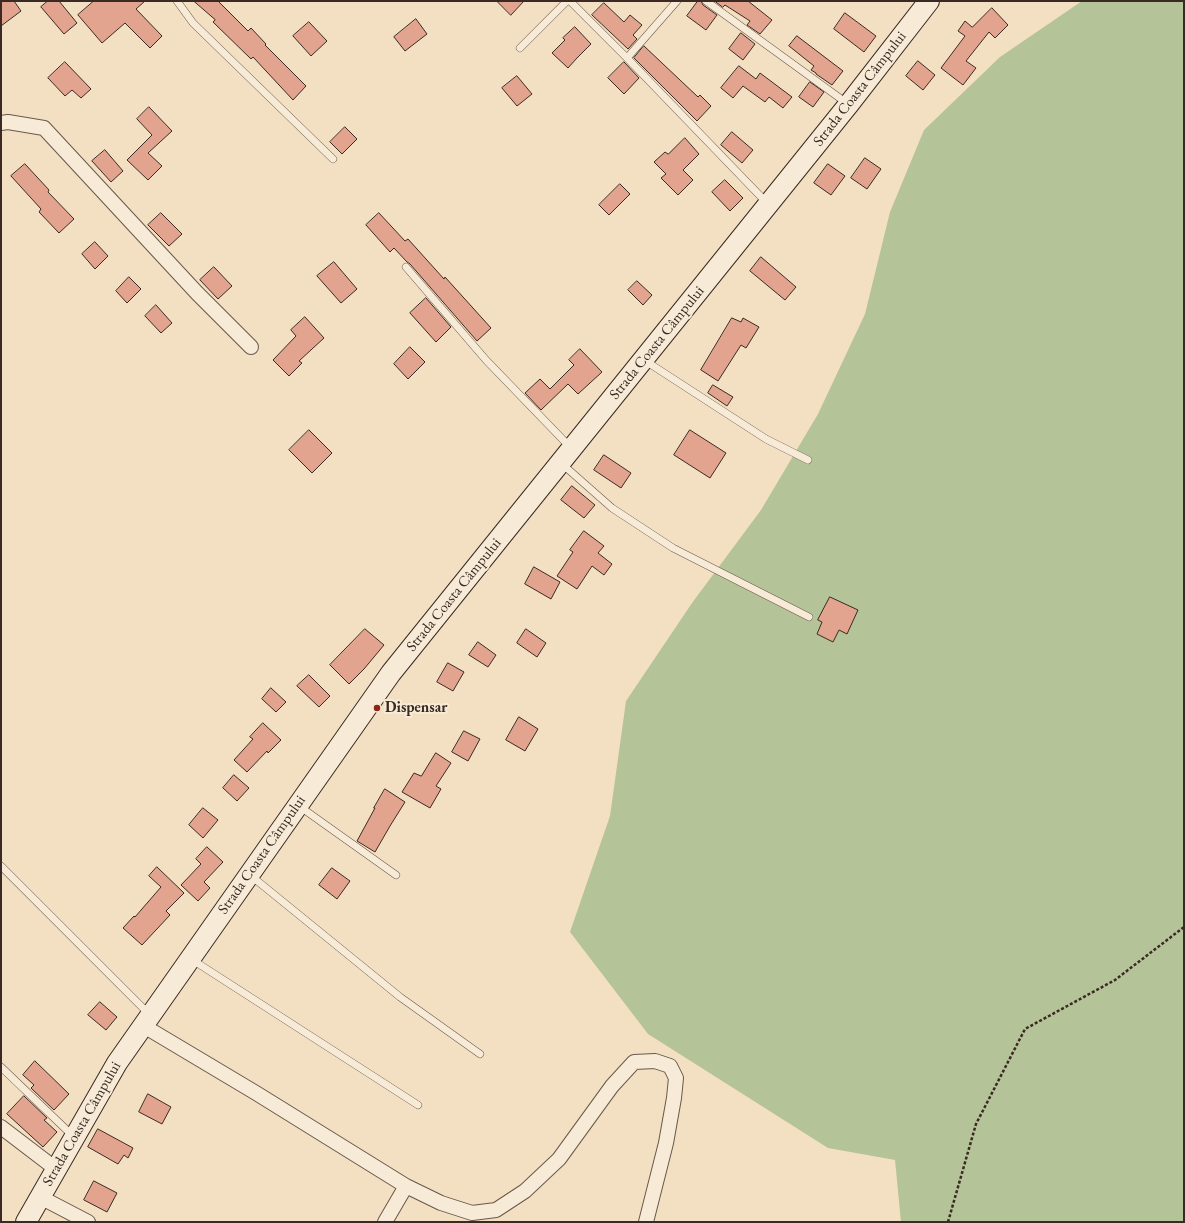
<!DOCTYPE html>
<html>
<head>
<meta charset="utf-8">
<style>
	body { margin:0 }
	#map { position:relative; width:1185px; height:1223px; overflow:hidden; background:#f3e0c2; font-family:"EB Garamond",serif }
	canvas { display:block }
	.frame { position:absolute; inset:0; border:2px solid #3a2a23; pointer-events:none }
</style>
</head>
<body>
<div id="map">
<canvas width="1185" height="1223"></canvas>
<div class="frame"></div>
</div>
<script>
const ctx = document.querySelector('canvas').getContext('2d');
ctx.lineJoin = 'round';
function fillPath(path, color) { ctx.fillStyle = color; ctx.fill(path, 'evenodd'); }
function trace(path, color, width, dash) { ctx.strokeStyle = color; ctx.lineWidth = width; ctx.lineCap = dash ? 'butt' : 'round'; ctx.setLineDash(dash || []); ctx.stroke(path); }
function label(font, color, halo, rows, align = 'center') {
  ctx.font = font + ' "EB Garamond",serif'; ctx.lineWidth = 4; ctx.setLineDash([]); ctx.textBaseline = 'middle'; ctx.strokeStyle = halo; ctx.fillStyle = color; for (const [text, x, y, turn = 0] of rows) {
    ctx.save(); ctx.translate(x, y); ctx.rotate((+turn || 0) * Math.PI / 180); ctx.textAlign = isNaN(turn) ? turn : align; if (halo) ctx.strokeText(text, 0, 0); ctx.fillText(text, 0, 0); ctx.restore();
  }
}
fillPath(new Path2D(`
	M1082,1H1184V1222H901L895,1160L828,1148L648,1034L570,932L610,816L626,701L692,603L761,510L818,414L865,314L890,212L924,130L1000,57Z`), '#b5c398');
const building = new Path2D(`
	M1,1H14L21,11L1,26Z
	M48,1H59L77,23L64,34L41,7Z
	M94,1H145L136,9L162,36L150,48L125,23L102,43L78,15Z
	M194,1H218L248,31L251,28L266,44L265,45L306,86L293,100L253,57L251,59L213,22L215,20Z
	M497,1H524L511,15Z
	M698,1H701L703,5L717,15L706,30L687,16Z
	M715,1H748L772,20L760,34L747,25L750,21L725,5L723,7Z
	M604,3L624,22L630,15L642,25L633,35L637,39L628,49L592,15Z
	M992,8L1008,25L995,38L989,32L966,61L976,68L963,85L941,68L965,36L958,31L965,21L972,27Z
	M845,13L876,36L864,52L834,29Z
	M416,19L427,34L405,51L394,37Z
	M309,22L327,41L311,56L293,36Z
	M575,27L591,44L577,58L568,68L552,53L565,40L563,38Z
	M741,33L755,44L743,60L729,49Z
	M797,36L843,71L832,85L816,74V73L811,70L814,66L789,46Z
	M644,46L698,97L700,95L711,106L697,121L634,58Z
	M918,61L935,75L923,90L906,76Z
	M65,62L91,89L81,98L72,90L65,96L48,78Z
	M624,62L639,78L624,94L608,78Z
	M739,66L756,79L760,73L792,97L783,108L769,97L765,102L743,86L733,98L721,88Z
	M517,76L532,94L517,106L502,88Z
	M810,82L824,92L813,107L799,97Z
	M149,107L172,131L148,153L162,166L148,180L127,160L152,135L137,119Z
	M345,127L357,139L342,154L330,142Z
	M732,132L753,150L742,163L721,145Z
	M685,138L699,154L683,170L693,180L678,195L661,178L666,174L654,162L665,152L668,154Z
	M105,150L123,171L111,182L92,161Z
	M865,158L881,169L867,189L851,178Z
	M25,164L49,190L48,192L74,219L59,233L39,212L41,209L11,176Z
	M828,164L845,176L831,195L814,183Z
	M725,180L743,198L730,211L712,192Z
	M620,184L630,194L609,215L599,205Z
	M161,213L182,234L169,246L148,225Z
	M379,213L405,241L408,239L444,279L445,277L491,328L477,341L410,264L407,262L394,248L390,252L366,225Z
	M95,242L108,256L95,269L82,254Z
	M761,257L796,287L785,300L750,271Z
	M334,262L357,289L341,303L317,276Z
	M214,267L232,286L218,299L200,280Z
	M129,277L141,289L127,303L116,291Z
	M637,281L652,295L643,305L628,290Z
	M426,298L451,327L436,342L410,313Z
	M156,305L172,323L161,333L145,316Z
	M305,317L324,338L299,361L302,363L289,376L273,360L296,336L291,330Z
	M732,318L741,322L743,318L759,327L746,348L741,345L718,381L701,370Z
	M410,347L425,362L408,379L394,364Z
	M580,349L602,372L578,394L568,384L541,410L525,393L540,379L550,389L574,365L569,360Z
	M713,385L733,397L727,406L708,393Z
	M309,430L332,453L312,473L289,450Z
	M690,430L726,453L710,478L674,455Z
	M604,455L631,473L621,488L594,470Z
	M572,486L595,505L584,518L561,500Z
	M584,531L604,546L598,553L612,564L604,575L592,566L577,589L557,576L573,552L570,550Z
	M534,567L560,582L551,599L525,584Z
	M830,597L858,610L847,634L839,630L833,642L817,634L822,622L818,620Z
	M365,629L384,645L364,669L349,684L330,665Z
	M526,629L546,643L537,657L517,643Z
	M478,642L496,655L488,667L469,655Z
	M448,663L464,672L453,691L437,682Z
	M309,675L330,696L319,707L297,686Z
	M271,688L286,702L276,712L262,699Z
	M519,717L538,729L525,751L506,740Z
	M263,723L281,740L268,753L267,751L247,772L234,760L253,739L250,737Z
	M464,731L480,739L468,761L452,752Z
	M436,753L451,763L436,786L441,789L430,808L402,792L414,773L421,776Z
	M234,775L249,788L237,801L223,788Z
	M385,789L405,802L390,826L375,852L357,841L375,808H374Z
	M203,808L218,820L203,838L189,825Z
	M207,847L223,862L204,882L210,888L198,901L181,885L201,864L196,859Z
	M157,867L184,893L166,911L170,915L142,945L123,928L134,916L135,917L161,887L149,876Z
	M332,868L350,881L337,899L319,885Z
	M100,1002L117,1017L106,1030L88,1015Z
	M35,1061L69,1094L54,1110L31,1088L34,1085L23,1075Z
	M148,1094L171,1107L162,1124L139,1112Z
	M24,1096L47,1118L44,1120L57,1132L43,1147L7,1114Z
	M98,1129L133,1148L128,1158L124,1155L118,1164L88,1147Z
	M94,1181L117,1193L107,1212L84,1200Z`);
fillPath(building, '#e2a48e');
trace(building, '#3a2a23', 1);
const lane = new Path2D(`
	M177,1L193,23L333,159
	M570,1L627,58L767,203
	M706,1L848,104
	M520,48L567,1
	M627,58L677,1
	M406,267L486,360L570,447
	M644,360L766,439L808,460
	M561,463L612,508L673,548L809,617
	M299,806L396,875
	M1,866L149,1014
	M250,875L400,997L480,1054
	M191,959L418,1105
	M1,1067L73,1136`);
const street = new Path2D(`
	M1,123L8,122L44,128L197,293L251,347
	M142,1025L256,1093L406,1186L441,1203L472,1213L496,1210L525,1191L559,1159L612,1086L634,1062L655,1061L670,1066L676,1078L674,1098L666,1143L646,1222
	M1,1127L56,1169
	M40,1197L88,1222
	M385,1222L406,1186`);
const secondary = new Path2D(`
	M26,1222L117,1063L391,673L849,104L929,1`);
trace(lane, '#68584b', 8);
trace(street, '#68584b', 16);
trace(secondary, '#3a2a23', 22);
trace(new Path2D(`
	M948,1222L976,1124L1025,1029L1115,980L1184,927`), '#3a2a23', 2.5, [3, 2]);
trace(lane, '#f7ebd7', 7);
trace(street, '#f7ebd7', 14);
trace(secondary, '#f7ebd7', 20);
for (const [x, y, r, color] of [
	[377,708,4,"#8f2418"]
]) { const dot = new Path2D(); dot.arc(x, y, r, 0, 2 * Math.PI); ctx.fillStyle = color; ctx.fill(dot); trace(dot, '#f7ebd7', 1.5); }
label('15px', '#3a2a23', '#f7ebd7', [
	["Strada Coasta Câmpului",860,89,-52],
	["Strada Coasta Câmpului",657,343,-51],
	["Strada Coasta Câmpului",454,595,-51],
	["Strada Coasta Câmpului",262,855,-55],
	["Strada Coasta Câmpului",82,1124,-60]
]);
label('bold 15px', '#3a2a23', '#f7ebd7', [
	["Dispensar",385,708]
], 'left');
</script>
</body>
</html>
